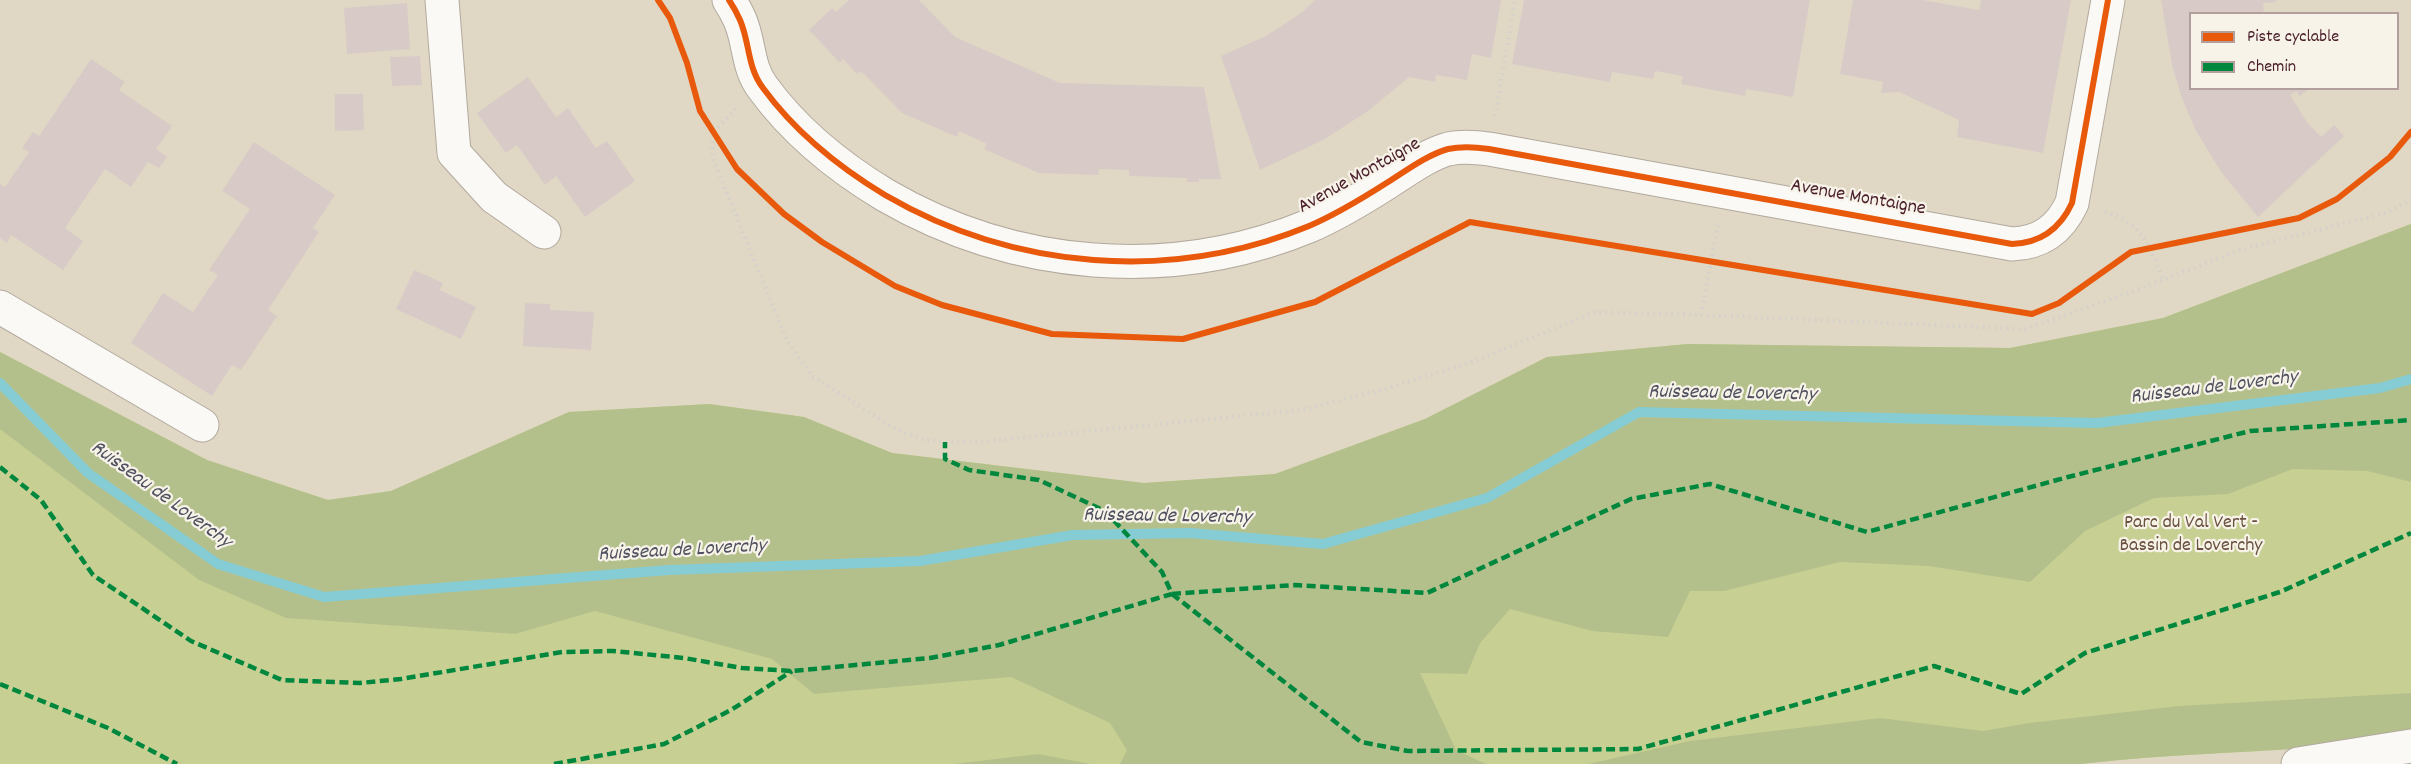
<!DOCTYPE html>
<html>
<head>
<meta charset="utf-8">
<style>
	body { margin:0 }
	#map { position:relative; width:2411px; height:764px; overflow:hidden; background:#e0d8c4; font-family:Dekko,sans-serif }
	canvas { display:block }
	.legend { position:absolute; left:2189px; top:12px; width:210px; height:78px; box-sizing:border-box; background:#f7f3e8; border:2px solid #b29e9c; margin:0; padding:8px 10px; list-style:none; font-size:18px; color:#4a1f2b }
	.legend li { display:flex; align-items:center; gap:12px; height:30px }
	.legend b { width:30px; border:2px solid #b29e9c }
</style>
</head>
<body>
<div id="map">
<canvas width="2411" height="764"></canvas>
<ul class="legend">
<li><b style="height:8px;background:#e8590c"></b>Piste cyclable</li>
<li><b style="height:8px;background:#00873e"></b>Chemin</li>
</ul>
</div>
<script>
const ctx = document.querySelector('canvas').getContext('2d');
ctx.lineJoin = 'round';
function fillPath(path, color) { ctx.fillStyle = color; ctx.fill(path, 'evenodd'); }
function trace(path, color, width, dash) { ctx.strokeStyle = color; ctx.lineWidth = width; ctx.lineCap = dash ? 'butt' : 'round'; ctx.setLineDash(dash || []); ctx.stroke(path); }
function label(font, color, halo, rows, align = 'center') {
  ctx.font = font + ' Dekko,sans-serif'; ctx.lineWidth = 4.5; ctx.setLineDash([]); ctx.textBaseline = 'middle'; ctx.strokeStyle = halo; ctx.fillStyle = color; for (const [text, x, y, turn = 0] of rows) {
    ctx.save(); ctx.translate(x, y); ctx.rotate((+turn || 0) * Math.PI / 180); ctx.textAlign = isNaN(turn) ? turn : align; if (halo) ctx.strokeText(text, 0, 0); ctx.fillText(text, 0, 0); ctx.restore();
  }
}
fillPath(new Path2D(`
	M2411,224V737C2302,753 2191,751 2081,764H0V352L207,460L328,500L391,491L569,412L709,404L804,417L892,453L1144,483L1275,474L1425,419L1547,357L1688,344L2010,348L2163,318Z`), '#c8cf93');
fillPath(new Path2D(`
	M2411,224V482L2367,471L2293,469L2228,494L2154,498L2085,531L2030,582L1929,566L1840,562L1724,591H1690L1668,637L1592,631L1510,609L1480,643L1467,674L1420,673L1456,750L1486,764H1120L1127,750L1110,723L1011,677L814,694L772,659L595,611L515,634L286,618L199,580L0,429V352L207,460L328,500L391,491L569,412L709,404L804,417L892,453L1144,483L1275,474L1425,419L1547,357L1688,344L2010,348L2163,318Z
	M2411,693V737C2302,753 2191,751 2081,764H1588L1690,741L1880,718L1983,731L2029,723L2179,706Z
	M1038,754L1091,764H954Z`), '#b4c08c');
trace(new Path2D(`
	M0,383L88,473L218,564L324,597L669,570L920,561L1073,535L1190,533L1323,544L1487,498L1639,412L2097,423L2380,388L2411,379`), '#86ccd4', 10);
fillPath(new Path2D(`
	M849,0H919L955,37L1060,83L1204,87L1221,179H1199V182H1187V178L1129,176V170L1099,169L1098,175L1039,173L984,149L987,144L959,131L957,137L902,113L861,71L857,74L843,59L840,63L809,30L832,8L836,12Z
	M1315,0H1501L1491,58L1472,54L1467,80L1436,75L1435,82L1409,77L1368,111L1325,139L1260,170L1221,56L1266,36L1301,13Z
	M1524,0H1810L1793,97L1746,89L1745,96L1681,84L1683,76L1655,71L1653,79L1612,72L1610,82L1512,64Z
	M1853,0H1923L1979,10L1981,0H2071L2043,153L1957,137L1959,120L1899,92L1881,93L1883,82L1840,74Z
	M2161,0H2276V2L2263,3L2264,14H2190V88H2311L2299,96L2297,91L2290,95L2307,122L2321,137L2334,125L2344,136L2258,217L2221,172L2195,129L2182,98L2172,65Z
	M407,3L410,49L347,54L344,8Z
	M420,56L422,85L392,86L390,57Z
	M91,59L125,82L119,90L172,126L156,149L167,157L159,168L148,162L131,187L105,169L65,228L83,241L63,270L11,235L7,243L0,238V184L5,187L29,152L22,148L33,132L39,136Z
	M528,77L556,117L568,108L596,148L607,141L635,181L585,217L556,176L545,185L517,145L506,153L477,113Z
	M335,94H363L364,130L335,131Z
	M254,142L335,195L313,228L319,232L268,310L277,316L241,370L232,365L212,396L131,343L163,293L193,312L218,275L209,270L250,209L222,191Z
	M414,270L443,283L440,290L476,307L461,339L396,309Z
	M525,303L550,304V310L594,312L591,350L523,346Z`), '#d8cbc7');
const minor = new Path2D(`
	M442,0L454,153L494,197L544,232
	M729,0C733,6 737,13 740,20C750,43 747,67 763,88C796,133 837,166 885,195C1014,270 1171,283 1309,226C1337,214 1363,198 1388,182C1407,170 1427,155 1448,149C1462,146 1475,147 1489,149L2012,244C2041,243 2060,229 2072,203L2108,0
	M0,307L202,425`);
const primary = new Path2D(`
	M2298,764L2411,746`);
trace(minor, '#b2a99e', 35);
trace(primary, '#b2a99e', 35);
trace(new Path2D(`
	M736,109L713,132L712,156L787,341L812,376L896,429L925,440L945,442H977L1302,410L1385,389L1472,362L1595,312L1701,315L1718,225
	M1495,116L1515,0
	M2105,212C2142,222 2150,247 2163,280
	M1701,315L2026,329L2134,291L2240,250L2389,212L2411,199`), '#d4d0cb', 4, [1.5, 4.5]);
trace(minor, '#faf9f6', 33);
trace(primary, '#faf9f6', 33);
trace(new Path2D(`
	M0,467L41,500L93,575L191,641L282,680L360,683L401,679L562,652L613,651L684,658L742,668L792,671L930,658L999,645L1172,594L1162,572L1105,511L1039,480L969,470L945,459V442
	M1172,594L1361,742L1408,751L1638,749L1934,666L2021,694L2085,653L2280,592L2411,533
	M1172,594L1295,585L1427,593L1631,499L1710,484L1867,532L2068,477L2250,431L2411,420
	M0,684L108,728L177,764
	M554,764L664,744L731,710L792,671`), '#00873e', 4.5, [9, 4.5]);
trace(new Path2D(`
	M658,0L670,18L687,63L700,111L737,169L784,214L822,242L895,286L942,305L1052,334L1183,339L1315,302L1470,222L2032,314L2059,303L2131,252L2299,218L2337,199L2390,157L2411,132
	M729,0C733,6 737,13 740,20C750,43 747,67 763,88C796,133 837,166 885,195C1014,270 1171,283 1309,226C1337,214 1363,198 1388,182C1407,170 1427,155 1448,149C1462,146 1475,147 1489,149L2012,244C2041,243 2060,229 2072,203L2108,0`), '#e8590c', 6);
label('20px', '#4a1f2b', '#f7f3e8', [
	["Avenue Montaigne",1360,177,-29],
	["Avenue Montaigne",1858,199,10]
]);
label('20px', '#6a513e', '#f7f3e8', [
	["Parc du Val Vert -",2191,524],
	["Bassin de Loverchy",2191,547]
]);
label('italic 21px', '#505160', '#f7f3e8', [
	["Ruisseau de Loverchy",2214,389,-7],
	["Ruisseau de Loverchy",1732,395,1],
	["Ruisseau de Loverchy",160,496,36],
	["Ruisseau de Loverchy",1167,518,1],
	["Ruisseau de Loverchy",682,552,-3]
]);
</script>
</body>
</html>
